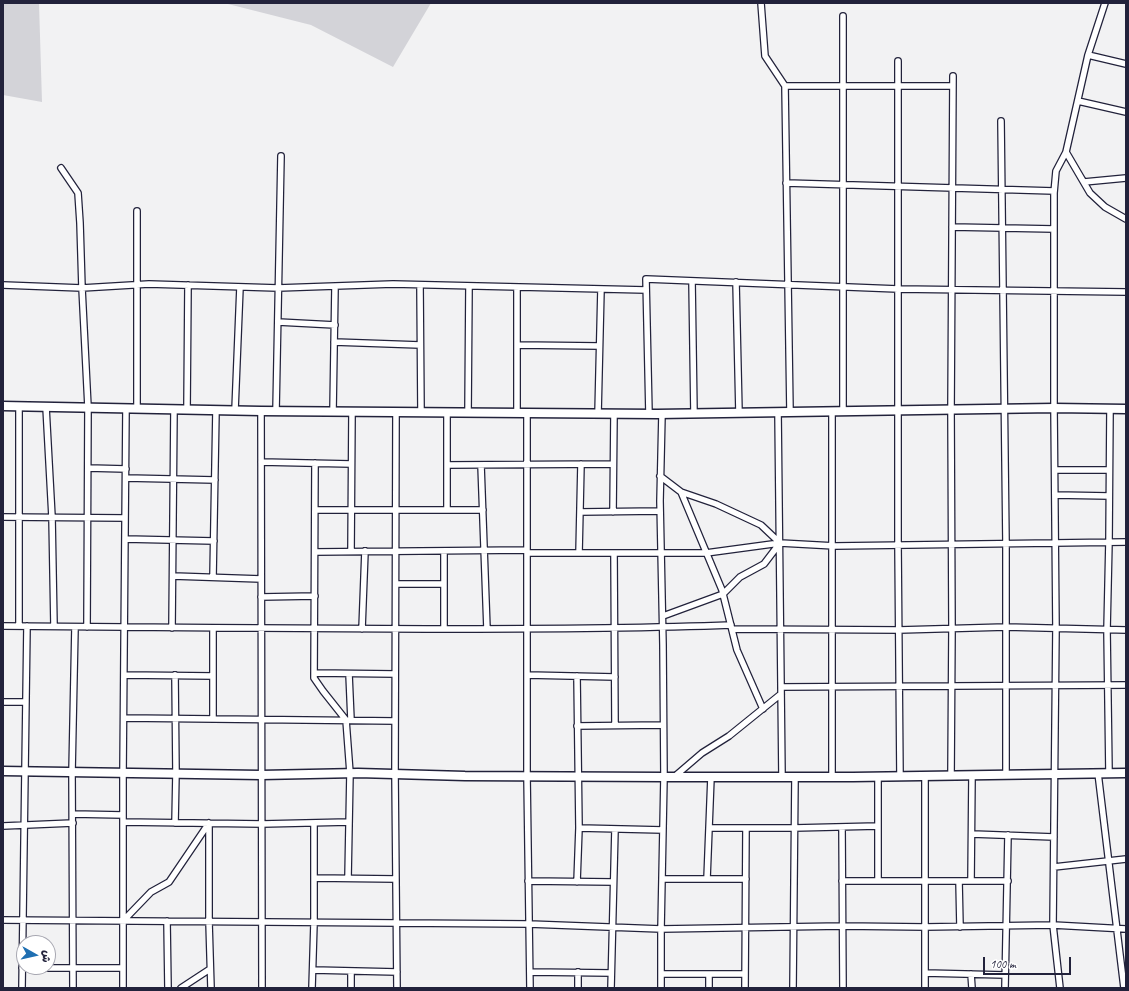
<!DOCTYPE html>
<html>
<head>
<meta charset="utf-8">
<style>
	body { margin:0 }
	#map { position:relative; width:1129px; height:991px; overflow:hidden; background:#f2f2f3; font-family:Caveat,"Playpen Sans Arabic",sans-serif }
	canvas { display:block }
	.frame { position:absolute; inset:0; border:4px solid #22223b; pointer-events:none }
	.north { position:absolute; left:16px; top:935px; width:40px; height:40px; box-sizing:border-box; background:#fff; border:1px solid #a7a7b1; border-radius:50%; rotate:98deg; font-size:11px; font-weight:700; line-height:16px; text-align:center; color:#22223b }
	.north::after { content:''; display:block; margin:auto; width:14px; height:18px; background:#1f6fb2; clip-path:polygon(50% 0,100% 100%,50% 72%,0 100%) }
	.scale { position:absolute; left:983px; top:957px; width:88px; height:18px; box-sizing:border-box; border:2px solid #22223b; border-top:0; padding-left:5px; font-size:12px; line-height:14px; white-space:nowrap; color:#22223b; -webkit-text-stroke:3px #fff; paint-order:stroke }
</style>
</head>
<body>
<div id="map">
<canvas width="1129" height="991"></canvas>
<div class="frame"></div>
<div class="north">ش</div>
<div class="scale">100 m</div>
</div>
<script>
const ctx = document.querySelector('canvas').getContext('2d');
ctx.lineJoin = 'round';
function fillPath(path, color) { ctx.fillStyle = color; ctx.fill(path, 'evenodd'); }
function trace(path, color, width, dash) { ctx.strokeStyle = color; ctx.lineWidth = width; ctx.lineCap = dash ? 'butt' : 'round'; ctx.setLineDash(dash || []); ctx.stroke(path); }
fillPath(new Path2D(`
	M3,3H39L42,102L3,95Z
	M224,3H431L393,67L311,25Z`), '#d3d3d8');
const street = new Path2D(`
	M761,3L765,56L785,86L790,412
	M843,16V412
	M1088,55L1126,64
	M898,61V545L900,776
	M785,86H953
	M1078,101L1126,112
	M1001,121L1006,543V774
	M1066,152L1090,193L1105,207L1126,219
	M61,168L78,193L80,223L82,288L88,407L87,627
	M1084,182L1126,178
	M786,183L1054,191
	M952,227L1054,229
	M692,281L694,414
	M736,282L739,413
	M3,285L82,288L149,284L278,288L393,284L646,290
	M420,285L421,412
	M278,322L335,325
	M334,342L420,345
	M517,345L599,346
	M46,407L52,517L54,626
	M137,408V211
	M187,409L188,285
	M235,410L240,287
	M261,411L262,988
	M276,411L281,156
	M333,411L335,287
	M396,412L395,774L397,988
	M447,412V510
	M778,412C780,534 780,656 782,777
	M468,413L469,286
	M517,413V287
	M527,413V776L530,988
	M598,414L601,289
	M649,414L646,279L898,289L1126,292
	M261,462L351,464
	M315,463L314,678L323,691L346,720L350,773L348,878
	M447,465L613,464
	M481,465L487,629
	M88,468L126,469
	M1055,470H1109
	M660,476L681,492L722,590L737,650L763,709
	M126,478L215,480
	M1055,495L1109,496
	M315,510H483
	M580,512L660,511
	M613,512L614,414
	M3,517L125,518
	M125,539L214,541
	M351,551L352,412
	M315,552L527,550
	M527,553H706L780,543L835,546L1126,542
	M579,553L581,464
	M614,553L615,725
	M173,576L261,579
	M213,577L216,410
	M396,584H444
	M261,597L315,596
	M663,616L723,594L740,577L764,564L780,543L761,525L716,504L681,492
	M3,626C144,627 286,629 427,629C528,629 630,629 731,625
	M19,626V406
	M172,628L174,409
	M213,628V719
	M362,629L365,551
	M444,629V551
	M732,629L899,630L1006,627L1126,630
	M315,673L395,674
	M349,674L351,720
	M124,675L213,676
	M527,675L615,677
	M577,676L579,828L577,882
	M781,687L1126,685
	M3,702H26
	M124,718L395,721
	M577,726L663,725
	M1098,773L1124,988
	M1109,773L1107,630L1109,541L1110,409
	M951,775L952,628L951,410L953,76
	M674,777L702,753L729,736L781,694
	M832,777V412
	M878,777V881
	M73,814L123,815
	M123,822L262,824L349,822
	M175,823L176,773L175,675
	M3,826L73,823
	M842,827L843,988
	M579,828L663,830
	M710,828H794L878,826
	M972,834L1054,837
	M1054,867L1126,859
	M314,878L396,879
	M662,879H746
	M707,879L711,777
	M528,881L613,882
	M842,881H1008
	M959,881L960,927
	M971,881L972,775
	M3,920L529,924L661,929L842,926L925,927L1053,925L1126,929
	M123,921L151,892L169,882L209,823V922L211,988
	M167,921L168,988
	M22,968H123
	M313,970L397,972
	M530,972L611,973
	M925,973L1005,975
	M661,974H745
	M971,974L972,988
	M22,988L27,626
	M73,988L72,772L75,627
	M123,988V773L126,408
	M181,988L210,969
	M312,988L314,923V823
	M351,988V971
	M578,988V972
	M611,988L615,829
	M661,988V929L664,777L663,645L660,501L662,414
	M709,988V974
	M745,988L746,828
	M793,988L795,777
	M925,988V776
	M1005,988L1008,835
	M1060,988L1053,925L1056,628L1054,408V193L1056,171L1066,152L1088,55L1105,3`);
const secondary = new Path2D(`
	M3,406L261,411L657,414L1054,408L1126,409
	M3,771L261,775L358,773L465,776L664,777H853L1126,773`);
trace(street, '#22223b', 8);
trace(secondary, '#22223b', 11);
trace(street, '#fff', 5.5);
trace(secondary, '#fff', 8);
</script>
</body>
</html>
